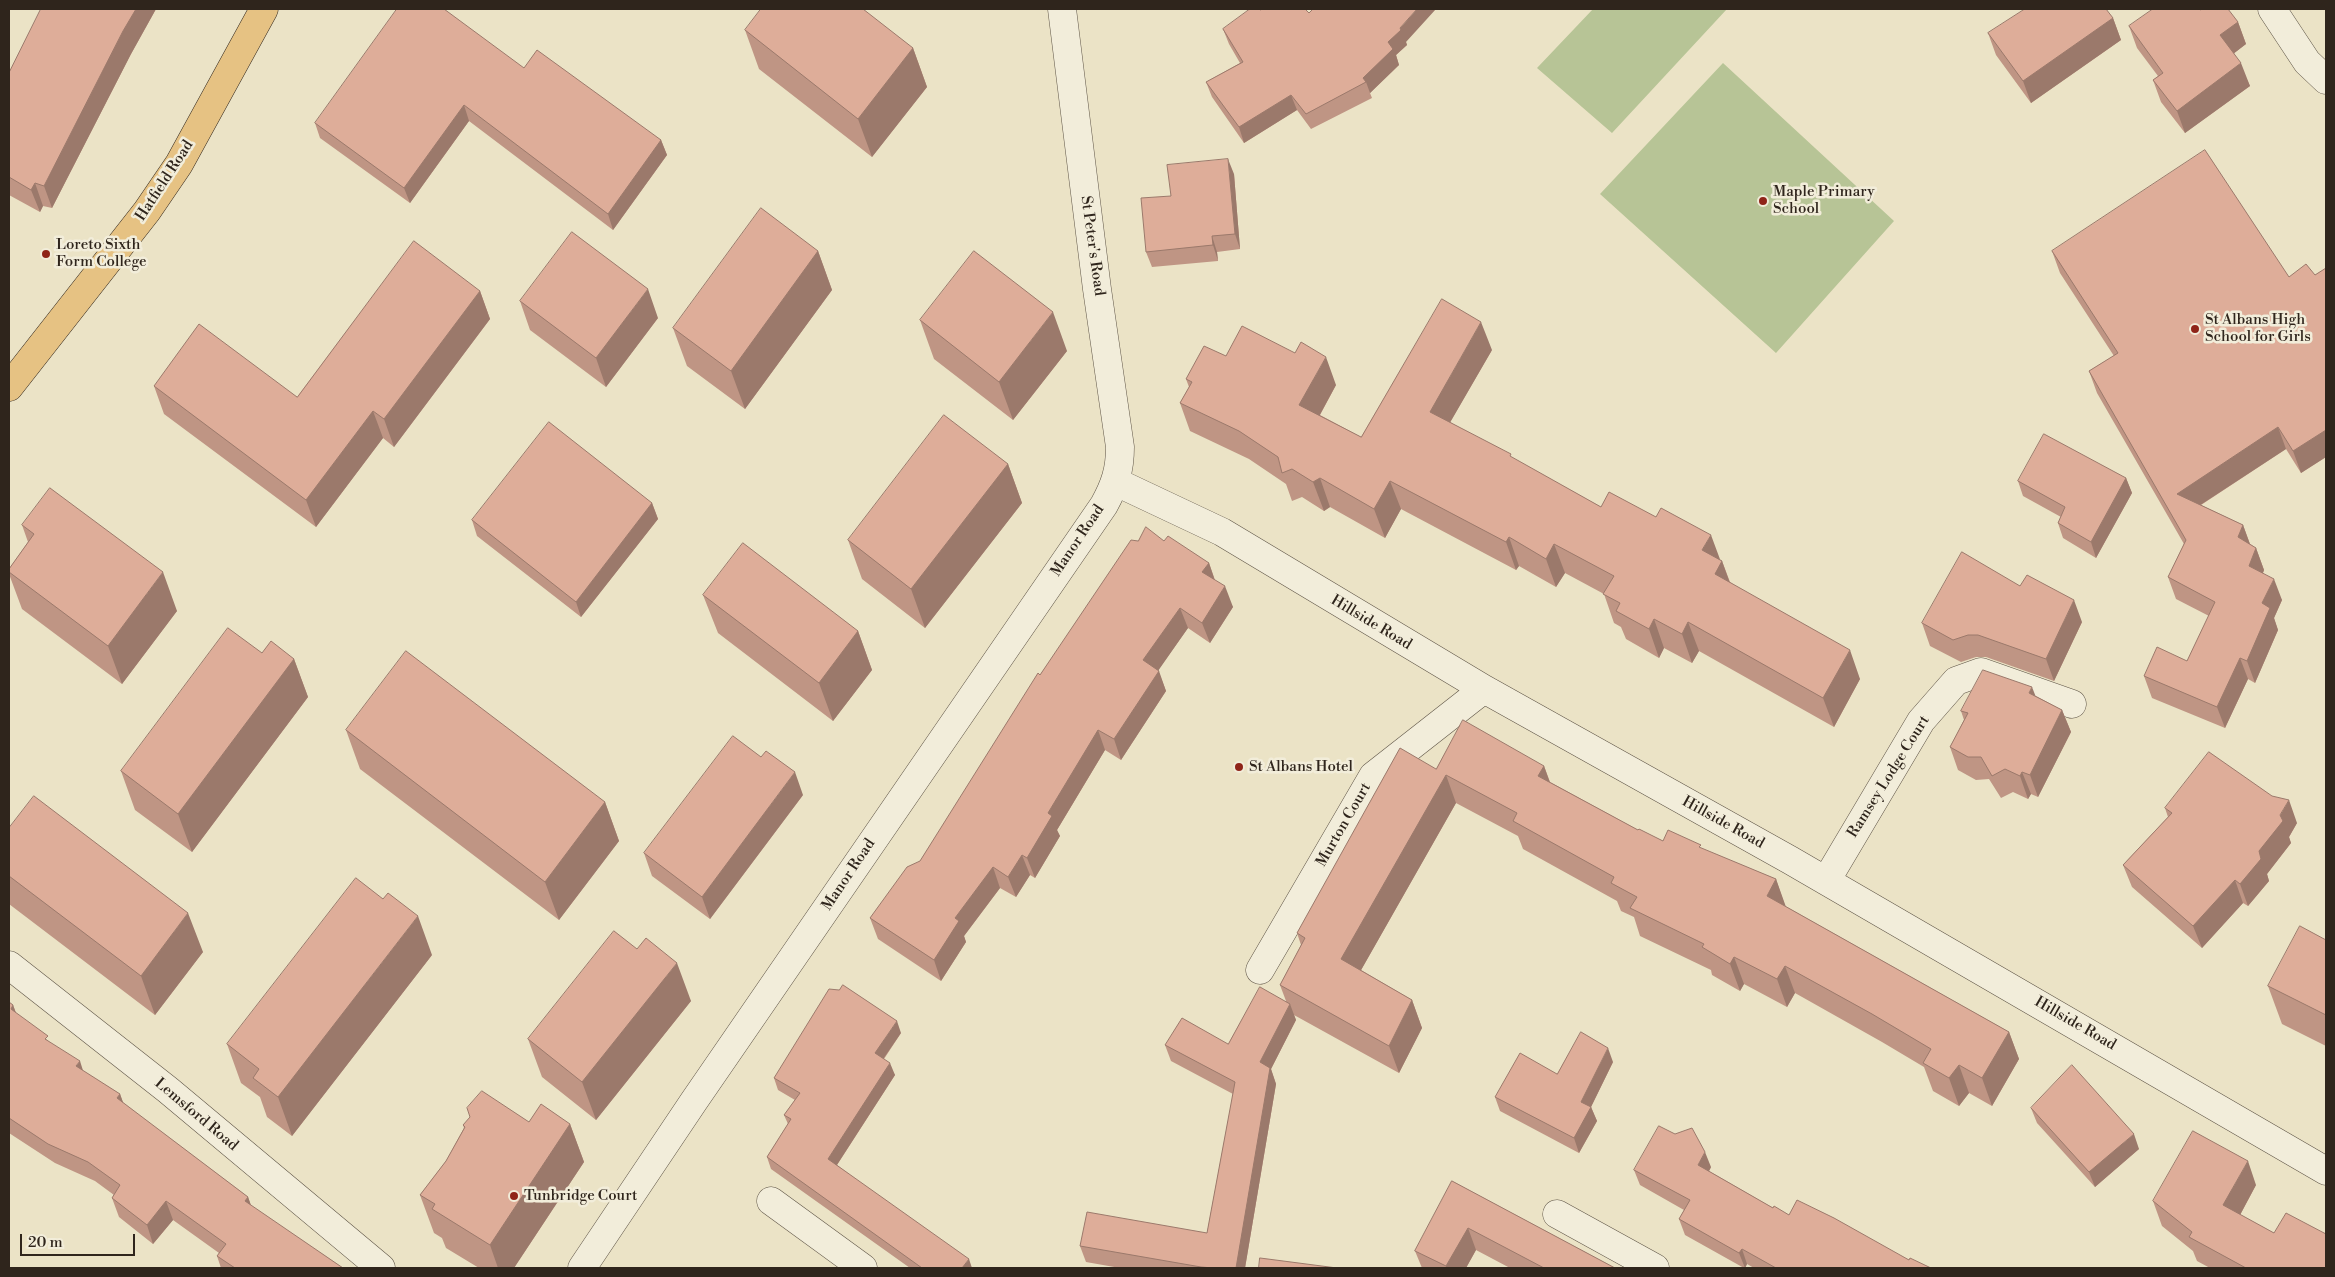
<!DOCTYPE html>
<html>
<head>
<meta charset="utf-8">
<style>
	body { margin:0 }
	#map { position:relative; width:2335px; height:1277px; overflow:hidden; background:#ebe3c6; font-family:"Libre Bodoni",serif }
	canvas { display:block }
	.frame { position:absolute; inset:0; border:10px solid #2f251c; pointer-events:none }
	.scale { position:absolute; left:20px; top:1234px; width:115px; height:22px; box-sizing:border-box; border:2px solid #2f251c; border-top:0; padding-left:6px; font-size:15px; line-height:18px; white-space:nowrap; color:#2f251c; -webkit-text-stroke:4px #f2edda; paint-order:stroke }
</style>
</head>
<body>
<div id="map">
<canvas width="2335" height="1277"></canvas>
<div class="frame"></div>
<div class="scale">20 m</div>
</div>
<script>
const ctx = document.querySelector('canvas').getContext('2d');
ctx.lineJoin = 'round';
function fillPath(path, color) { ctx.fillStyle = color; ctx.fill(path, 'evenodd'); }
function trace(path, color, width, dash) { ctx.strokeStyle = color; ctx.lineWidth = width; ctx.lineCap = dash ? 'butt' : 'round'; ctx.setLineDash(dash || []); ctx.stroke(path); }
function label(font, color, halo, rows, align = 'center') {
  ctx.font = font + ' "Libre Bodoni",serif'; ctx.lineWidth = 5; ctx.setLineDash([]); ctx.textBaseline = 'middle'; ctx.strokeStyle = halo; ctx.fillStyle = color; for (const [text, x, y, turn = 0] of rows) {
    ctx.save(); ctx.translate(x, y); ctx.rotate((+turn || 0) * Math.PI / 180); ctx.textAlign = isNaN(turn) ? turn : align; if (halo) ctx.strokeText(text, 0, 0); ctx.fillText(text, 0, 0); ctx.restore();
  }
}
fillPath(new Path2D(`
	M1593,9H1727L1612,133L1537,68Z
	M1723,63L1894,221L1776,353L1600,194Z`), '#b7c496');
const street = new Path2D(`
	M2272,9L2307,62L2326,80
	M1116,482L1222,532L1484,689L1790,860L2326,1171
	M1826,881L1921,721L1956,681L1981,672L2072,704
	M9,965L168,1090L381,1268
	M1260,970L1373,776L1484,689
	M771,1201L863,1268
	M1557,1214L1655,1268
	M582,1268L694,1101L1104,505C1115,485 1120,470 1120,447L1097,289L1062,9`);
const primary = new Path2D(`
	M9,387L147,211L179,164L264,9`);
trace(street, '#5e5446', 29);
trace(primary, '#2f251c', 29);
trace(street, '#f2edda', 28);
trace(primary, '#e6c283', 28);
fillPath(new Path2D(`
	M39,9H156L131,54L52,208L43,206L40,212L9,195V73L41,10Z
	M1260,10L1309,13L1406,42L1407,45L1396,55L1399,65L1370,93L1372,98L1311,129L1297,110L1244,143L1212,97L1206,82L1240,63L1229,44L1223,29Z
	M2200,10L2238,22L2246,44L2234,53L2250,86L2185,133L2161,102L2153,80L2158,76L2137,48L2129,26Z
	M2113,18L2121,40L2031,103L1996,55L1988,33Z
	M745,30L913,48L927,87L872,157L759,69Z
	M524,68L661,140L667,155L613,230L469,121L410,203L320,138L315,123Z
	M1234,174L1240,249L1217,252L1218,261L1152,267L1146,252L1171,196Z
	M818,251L832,290L745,409L687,366L673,328Z
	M2052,251L2289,277L2315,275L2326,268V457L2301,473L2286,449L2201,505L2243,525L2250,544L2256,548L2264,570L2263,573L2282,600L2274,618L2278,630L2255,683L2248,679L2225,728L2152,698L2144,676L2187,661L2209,616L2176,599L2168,577L2184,544L2097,393L2089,371L2114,356L2060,273Z
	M480,291L490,319L394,447L383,438L316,527L164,414L154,386L297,397Z
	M520,301L658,318L606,387L530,330Z
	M920,320L1067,351L1013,420L934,359Z
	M1492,350L1450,422L1512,458L1601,507L1722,561L1730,582L1860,679L1834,727L1699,651L1692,663L1664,648L1659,658L1626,639L1621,627L1614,623L1604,594L1565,573L1556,587L1519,566L1516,570L1401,509L1385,538L1330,507L1324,511L1302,497L1292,501L1286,484L1249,459L1190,431L1180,403L1189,387L1186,379L1226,356L1336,385L1320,415L1361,437Z
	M1008,464L1022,503L925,628L862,579L848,540Z
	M2126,478L2132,493L2096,558L2063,538L2058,523L2061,517L2023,496L2018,481Z
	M652,503L658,519L581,617L477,536L472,520Z
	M22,525L177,611L122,684L22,609L9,574V569L28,542Z
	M1138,541H1164L1209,563L1215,580L1233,607L1210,643L1188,628L1158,670L1166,691L1121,760L1105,750L1057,830L1060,836L1035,878L1030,875L1016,897L1000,888L964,936L966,942L941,981L878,939L870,918L920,861L1040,675Z
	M703,595L858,631L872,670L833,721L718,633Z
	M2082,622L2054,681L1986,657H1976L1961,662L1930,646L1922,623Z
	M262,653L294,659L308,697L192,852L135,810L121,771Z
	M2036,696L2062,710L2071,732L2038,797L2031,794L2028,799L2013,792L2001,798L1989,779L1976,780L1958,770L1950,747L1964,720L1961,711Z
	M346,730L605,802L619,841L559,920L360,769Z
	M1544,766L1550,782L1638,830L1663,841L1702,849L1776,879L1785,906L2009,1032L2019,1059L1992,1106L1969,1093L1959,1106L1933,1091L1924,1067L1882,1042L1795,993L1787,1007L1744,984L1740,991L1712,975L1711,970L1640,936L1634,917L1621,911L1617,901L1523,849L1518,836L1456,803L1361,970L1412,1000L1422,1028L1399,1073L1294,1015L1296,1020L1271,1069L1276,1084L1245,1268H1120L1086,1262L1080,1246L1207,1233L1233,1094L1171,1061L1165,1045L1228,1044L1286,1001L1280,985L1301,945L1297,933L1436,769Z
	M803,795L710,919L652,876L644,853Z
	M2165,808L2297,823L2289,837L2291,843L2267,874L2269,881L2248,906L2243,903L2202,948L2132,887L2123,865L2168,817Z
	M9,828L203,952L155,1015L9,904Z
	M2326,940V1046L2282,1024L2268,986Z
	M637,949L691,1001L596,1120L542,1077L528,1039Z
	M432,955L292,1136L267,1117L260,1097L241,1083L227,1044Z
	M9,1002L13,1005L16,1013L83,1071L120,1094L123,1103L248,1197L251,1206L343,1268H221L217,1256L219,1253L173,1220L153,1244L119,1217L112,1198L114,1195L95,1181L55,1163L9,1133Z
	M901,1033L884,1059L895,1075L837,1165L972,1268H910L771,1169L767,1157L788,1124L784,1115L795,1100L778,1090L774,1078Z
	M1613,1062L1591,1107L1597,1121L1579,1153L1500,1111L1495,1097L1557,1074Z
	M2031,1108L2139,1149L2095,1187L2037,1123Z
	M529,1122L570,1124L584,1162L514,1268H479L446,1248L442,1238L434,1233L420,1195L446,1161L464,1128L463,1125Z
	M1711,1167L1709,1171L1773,1208L1789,1215L1931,1268H1754L1747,1264L1745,1268H1744L1685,1235L1679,1219L1684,1210L1640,1185L1634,1170Z
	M1452,1181L1615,1268H1510L1476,1250L1466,1268H1422L1415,1251Z
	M2256,1185L2240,1215L2274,1233L2326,1268H2210L2197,1261L2193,1251L2162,1226L2153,1201Z`), '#bf9584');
fillPath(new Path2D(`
	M136,9H156L131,54L52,208L44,186L123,31Z
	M1417,9H1436L1406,42L1407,45L1396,55L1399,65L1370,93L1366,82L1363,78L1388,42Z
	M2113,18L2121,40L2031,103L2023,81Z
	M2238,22L2246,44L2228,58L2220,35Z
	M913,48L927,87L872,157L858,119Z
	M2241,63L2250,86L2185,133L2177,111Z
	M1291,95L1297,110L1244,143L1239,127Z
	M464,105L469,121L410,203L404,188Z
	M661,140L667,155L613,230L608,214Z
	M1228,159L1234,174L1240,249L1235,234Z
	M35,183L43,206L40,212L31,190Z
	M1212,236L1217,252L1218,261L1213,245Z
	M818,251L832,290L745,409L731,371Z
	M648,289L658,318L606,387L596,358Z
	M480,291L490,319L394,447L384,419Z
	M1053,312L1067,351L1013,420L999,382Z
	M1481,322L1492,350L1440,440L1430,412Z
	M1326,357L1336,385L1310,433L1299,405Z
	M373,411L383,438L316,527L306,500Z
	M2278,427L2286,449L2185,515L2177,494Z
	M2326,430V457L2301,473L2293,451Z
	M1008,464L1022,503L925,628L911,589Z
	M1320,478L1330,507L1324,511L1313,482Z
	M2126,478L2132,493L2096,558L2091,542Z
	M1390,481L1401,509L1385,538L1374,509Z
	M652,503L658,519L581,617L576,602Z
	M2243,525L2251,547L2238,537Z
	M1711,535L1721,562L1722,561L1732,589L1725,603L1702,550Z
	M1509,537L1519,566L1516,570L1506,542Z
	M1554,544L1565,573L1556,587L1546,559Z
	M2256,548L2264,570L2257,588L2249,566Z
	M1209,563L1216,584L1202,572Z
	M163,572L177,611L122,684L108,646Z
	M2274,579L2282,600L2274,618L2278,630L2255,683L2247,661L2262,603Z
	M1225,586L1233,607L1210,643L1202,623Z
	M2074,600L2082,622L2054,681L2046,659Z
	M1180,608L1188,628L1151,681L1143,660Z
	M1654,619L1664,648L1659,658L1649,629Z
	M1688,622L1699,651L1692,663L1682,634Z
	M858,631L872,670L833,721L819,683Z
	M1850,650L1860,679L1834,727L1823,698Z
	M2240,658L2248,679L2225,728L2217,707Z
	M294,659L308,697L192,852L178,814Z
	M1159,671L1166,691L1121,760L1114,739Z
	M2032,687L2041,710L2029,693Z
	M2062,710L2071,732L2038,797L2030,775Z
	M1098,730L1105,750L1057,830L1060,836L1035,878L1027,858L1048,813Z
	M1544,766L1554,794L1538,776Z
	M795,772L803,795L710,919L702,897Z
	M2022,772L2031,794L2028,799L2020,776Z
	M1446,775L1456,803L1352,986L1341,959Z
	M2289,800L2297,823L2289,837L2291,843L2267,874L2269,881L2248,906L2240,884Z
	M605,802L619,841L559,920L545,882Z
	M1022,855L1030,875L1016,897L1008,877Z
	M993,867L1000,888L964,936L966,942L941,981L934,960L955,918Z
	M1776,879L1786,907L1767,896Z
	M2235,880L2243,903L2202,948L2193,926Z
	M188,913L203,952L155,1015L141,976Z
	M418,916L432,955L292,1136L278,1097Z
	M1734,957L1744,984L1740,991L1730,964Z
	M677,963L691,1001L596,1120L582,1082Z
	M1785,966L1795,993L1787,1007L1777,979Z
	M1412,1000L1422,1028L1399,1073L1389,1046Z
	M1290,1004L1296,1020L1271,1069L1276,1084L1245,1268H1236L1260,1062Z
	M13,1005L20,1024L11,1009Z
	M897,1021L901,1033L879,1065L875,1053Z
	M2009,1032L2019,1059L1992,1106L1982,1078Z
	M1608,1048L1613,1062L1591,1107L1597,1121L1579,1153L1574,1138L1581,1102Z
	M80,1061L86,1080L76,1066Z
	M890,1063L895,1075L833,1171L828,1159Z
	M1959,1065L1969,1093L1959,1106L1949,1078Z
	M120,1094L127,1113L117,1098Z
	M570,1124L584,1162L514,1268H498L490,1245Z
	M2134,1134L2139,1149L2095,1187L2089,1172Z
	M1705,1152L1711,1167L1704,1181L1698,1165Z
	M2248,1161L2256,1185L2232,1230L2223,1205Z
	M248,1197L255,1216L245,1201Z
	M166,1201L173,1220L153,1244L147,1225Z
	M1468,1228L1476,1250L1466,1268H1446V1266Z
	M1742,1249L1747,1264L1745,1268L1739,1253Z
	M969,1259L972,1268H962Z`), '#9b796b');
const building = new Path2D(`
	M41,9H136L123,31L44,186L35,183L31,190L9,177V73Z
	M397,9H444L524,68L537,50L661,140L608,214L464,105L404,188L315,123Z
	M761,9H863L913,48L858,119L745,30Z
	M1250,9H1259L1260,10L1263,9H1305L1309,13L1313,9H1417L1400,28L1401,30L1388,42L1393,49L1363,78L1366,82L1306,114L1291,95L1239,127L1206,82L1243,62L1223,29Z
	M2025,9H2106L2113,18L2023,81L1988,33Z
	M2153,9H2199L2200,10L2202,9H2228L2238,22L2220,35L2241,63L2177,111L2153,80L2163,73L2129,26Z
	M2205,150L2289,277L2306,264L2315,275L2326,268V431V430L2293,451L2278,427L2177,494L2243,525L2238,537L2256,548L2249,566L2274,579L2262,603L2270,608L2247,661L2240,658L2217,707L2144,676L2157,647L2187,661L2215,602L2168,577L2186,540L2089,371L2118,353L2052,251Z
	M1228,159L1235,234L1212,236L1213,245L1146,252L1141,198L1171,196L1167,165Z
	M761,208L818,251L731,371L673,328Z
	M572,232L648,289L596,358L520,301Z
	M414,241L480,291L384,419L373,411L306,500L154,386L199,324L297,397Z
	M974,251L1053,312L999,382L920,320Z
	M1442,299L1481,322L1430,412L1511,454L1510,456L1601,507L1609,492L1656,517L1661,508L1711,535L1702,550L1722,561L1715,574L1850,650L1823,698L1688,622L1682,634L1654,619L1649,629L1616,611L1620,603L1603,594L1614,576L1554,544L1546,559L1509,537L1506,542L1390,481L1374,509L1320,478L1313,482L1292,469L1282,473L1278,457L1239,431L1180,403L1192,382L1186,379L1204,346L1226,356L1242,326L1295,353L1301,342L1326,357L1299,405L1361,437Z
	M944,415L1008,464L911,589L848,540Z
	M549,422L652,503L576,602L472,520Z
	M2044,434L2126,478L2091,542L2058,523L2065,507L2018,481Z
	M50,488L163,572L108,646L9,572V569L34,534L22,525Z
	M1146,527L1164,541L1168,536L1209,563L1202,572L1225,586L1202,623L1180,608L1143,660L1159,671L1114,739L1098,730L1048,813L1052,816L1027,858L1022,855L1008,877L993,867L955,918L959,921L934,960L870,918L907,867L920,861L1038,673L1040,675L1131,540L1138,541Z
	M743,543L858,631L819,683L703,595Z
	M1962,552L2020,586L2027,575L2074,600L2046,659L1978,635H1968L1953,640L1922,623Z
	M228,628L262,653L271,641L294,659L178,814L121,771Z
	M406,651L605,802L545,882L346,730Z
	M1983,670L2032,687L2029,693L2062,710L2030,775L2022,772L2020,776L2005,769L1992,776L1981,757H1968L1950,747L1968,713L1961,711Z
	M1463,720L1544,766L1538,776L1638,830L1639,829L1663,841L1668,830L1701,845L1699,847L1776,879L1767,896L2009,1032L1982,1078L1959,1065L1949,1078L1923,1063L1931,1049L1872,1014L1785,966L1777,979L1734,957L1730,964L1702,947L1704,944L1630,908L1637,897L1611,883L1614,877L1513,821L1517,813L1446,775L1341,959L1412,1000L1389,1046L1280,985L1305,938L1297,933L1400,748L1436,769Z
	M733,736L761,757L766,751L795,772L702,897L644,853Z
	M2209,752L2272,796L2289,800L2280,815L2283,821L2259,851L2261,859L2240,884L2235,880L2193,926L2123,865L2172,813L2165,808Z
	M34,796L188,913L141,976L9,876V828Z
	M356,878L383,899L388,893L418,916L278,1097L253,1078L259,1069L227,1044Z
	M2300,926L2326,940V1015L2268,986Z
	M614,931L637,949L646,938L677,963L582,1082L528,1039Z
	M843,985L897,1021L875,1053L890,1063L828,1159L969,1259L962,1268H922L767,1157L791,1119L784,1115L800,1093L774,1078L829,989L839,990Z
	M1260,987L1290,1004L1260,1062L1270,1068L1236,1268H1213L1201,1267L1080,1246L1087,1212L1207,1233L1235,1082L1165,1045L1182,1018L1228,1044Z
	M9,1002L13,1005L11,1009L48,1036L45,1039L80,1061L76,1066L120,1094L117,1098L248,1197L245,1201L343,1268H235L217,1256L226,1244L166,1201L147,1225L112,1198L120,1185L88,1162L48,1144L9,1118Z
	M1581,1032L1608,1048L1581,1102L1591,1107L1574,1138L1495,1097L1520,1053L1557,1074Z
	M2072,1065L2134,1134L2089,1172L2031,1108Z
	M482,1091L529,1122L541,1104L570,1124L490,1245L432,1209L435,1204L420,1195L446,1161L465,1127L463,1125L470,1117L467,1108Z
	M1659,1126L1675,1134L1692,1128L1705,1152L1698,1165L1773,1208L1774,1206L1789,1215L1797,1200L1834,1218L1909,1260L1910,1258L1931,1268H1776L1742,1249L1739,1253L1679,1219L1690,1200L1634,1170Z
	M2193,1131L2248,1161L2223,1205L2274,1233L2286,1213L2326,1234V1268H2246L2189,1237L2192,1232L2153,1201Z
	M1452,1181L1615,1268H1544L1468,1228L1446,1266L1415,1251Z
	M1260,1258L1337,1268H1259Z`);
fillPath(building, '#dead99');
trace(building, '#9b796b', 1);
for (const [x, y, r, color] of [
	[1763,201,5,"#8f2418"],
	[46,254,5,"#8f2418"],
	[2195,329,5,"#8f2418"],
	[1239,767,5,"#8f2418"],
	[514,1196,5,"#8f2418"]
]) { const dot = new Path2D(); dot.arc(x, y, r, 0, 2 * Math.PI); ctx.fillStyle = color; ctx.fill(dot); trace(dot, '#f2edda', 2); }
label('15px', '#2f251c', '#f2edda', [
	["Hatfield Road",165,181,-57],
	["St Peter's Road",1092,246,82],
	["Manor Road",1078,541,-56],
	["Hillside Road",1371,623,31],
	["Ramsey Lodge Court",1889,777,-58],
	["Hillside Road",1723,823,29],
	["Murton Court",1344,825,-60],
	["Manor Road",849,875,-56],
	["Hillside Road",2075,1024,30],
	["Lemsford Road",196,1115,40]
]);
label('15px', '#2f251c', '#f2edda', [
	["Maple Primary",1773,192],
	["School",1773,209],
	["Loreto Sixth",56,245],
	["Form College",56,262],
	["St Albans High",2205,320],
	["School for Girls",2205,337],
	["St Albans Hotel",1249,767],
	["Tunbridge Court",524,1196]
], 'left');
</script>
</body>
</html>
